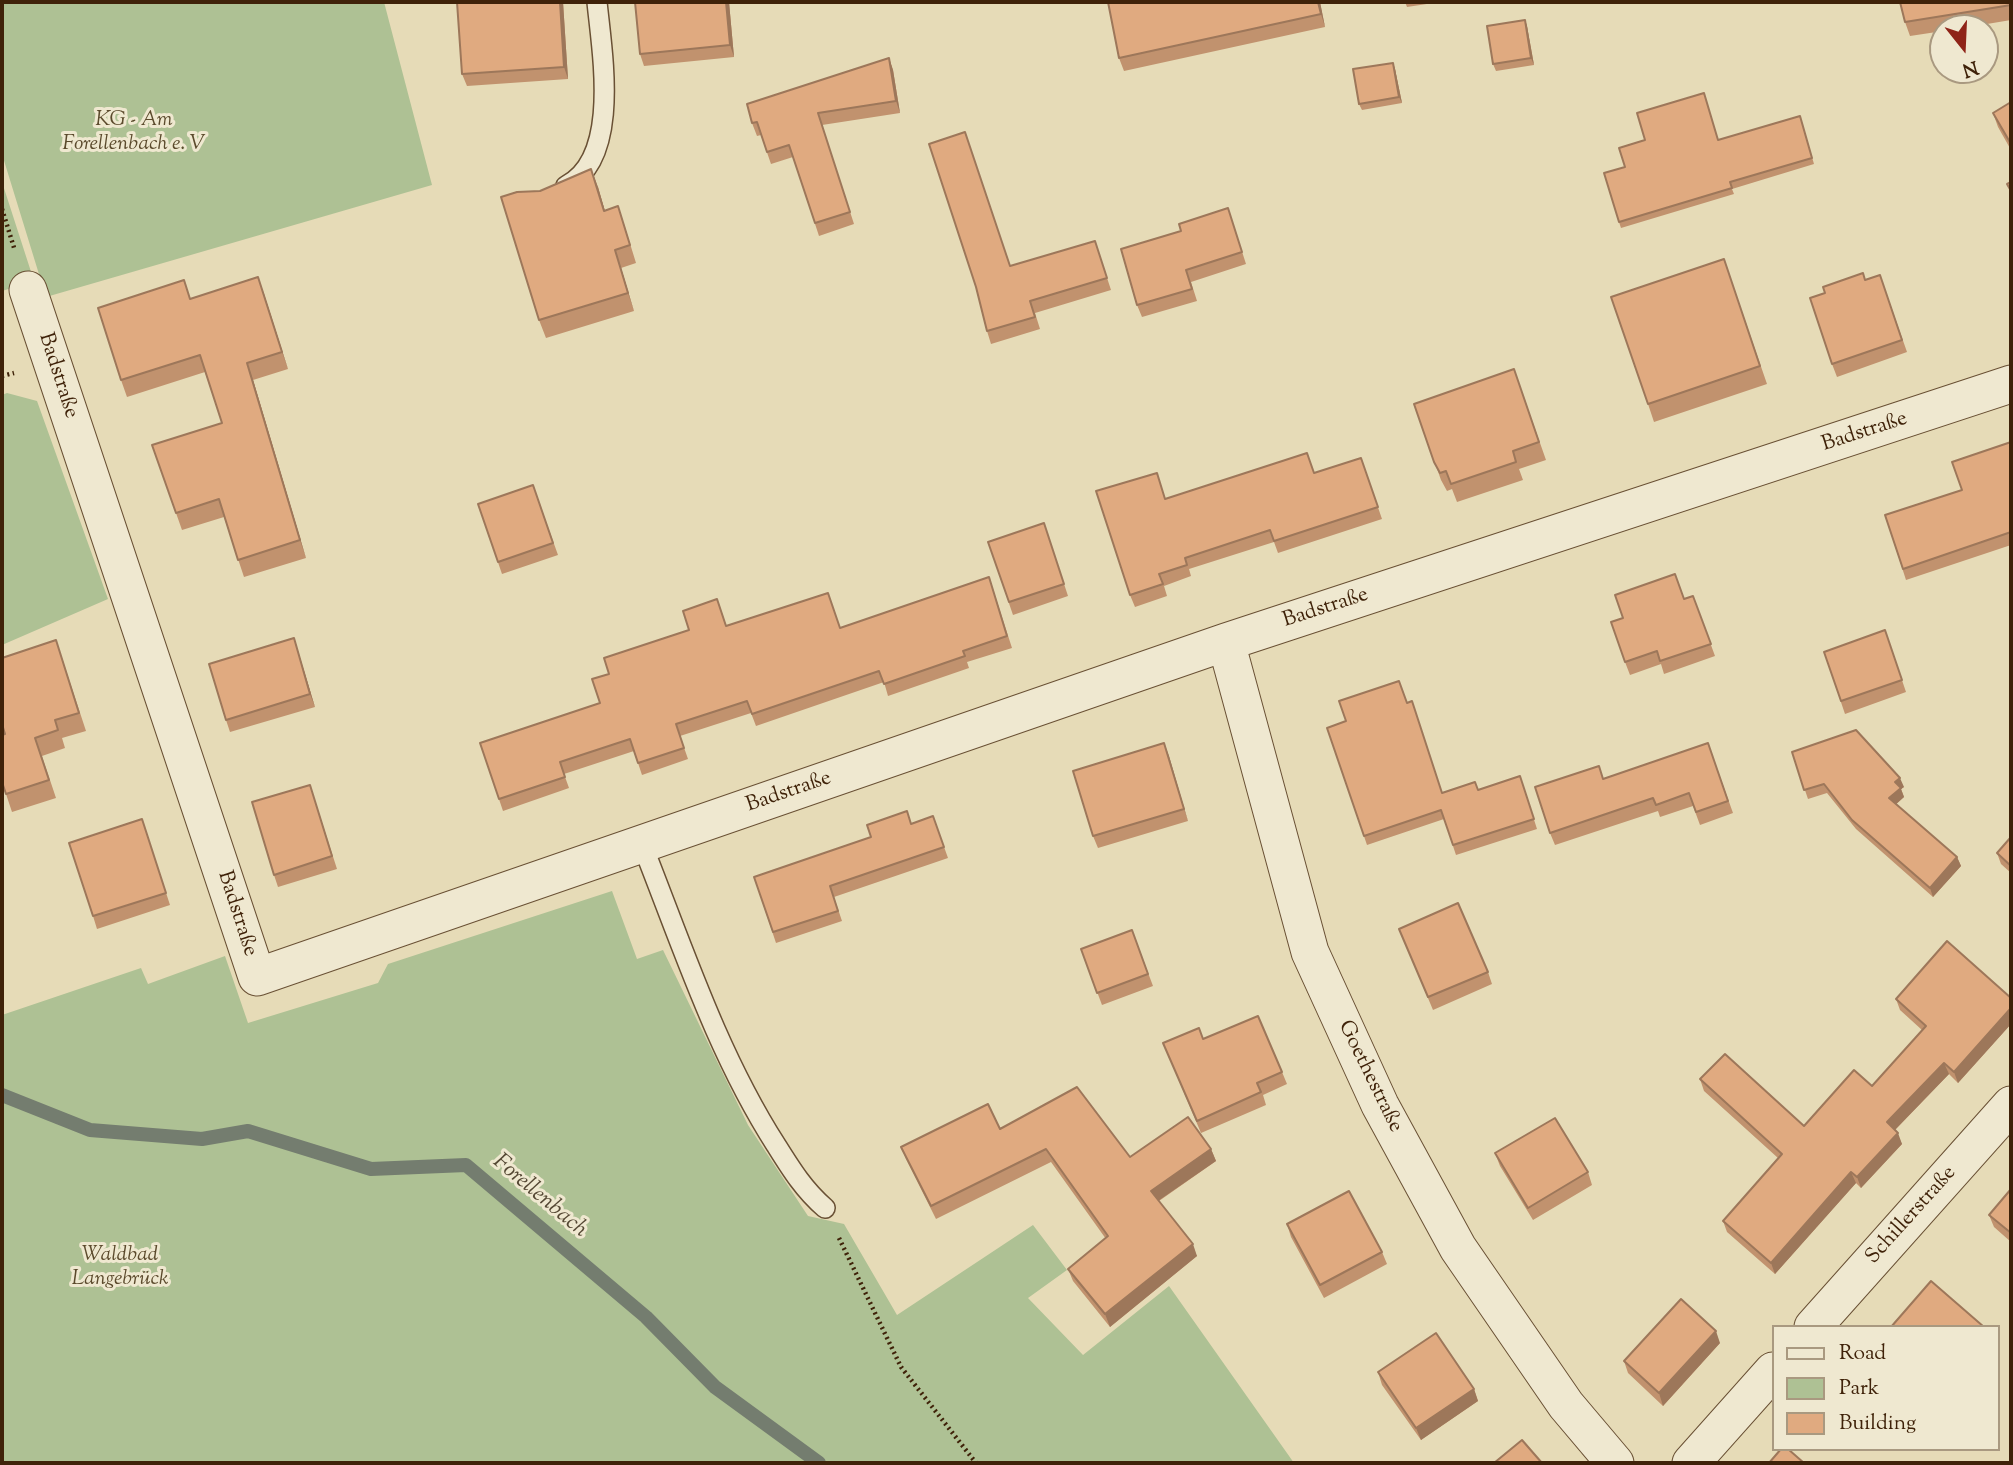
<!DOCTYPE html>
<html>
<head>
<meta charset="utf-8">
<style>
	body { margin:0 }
	#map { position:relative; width:2013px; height:1465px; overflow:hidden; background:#e6dbb7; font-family:"Sorts Mill Goudy",serif }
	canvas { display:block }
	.frame { position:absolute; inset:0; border:4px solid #3f2209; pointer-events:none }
	.legend { position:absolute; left:1772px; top:1325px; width:228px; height:126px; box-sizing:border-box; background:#efe8d0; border:2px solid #a99980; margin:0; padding:9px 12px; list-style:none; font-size:21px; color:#3f2209 }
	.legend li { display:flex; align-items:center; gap:14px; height:35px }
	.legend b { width:35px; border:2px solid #a99980 }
	.north { position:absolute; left:1929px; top:14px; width:70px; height:70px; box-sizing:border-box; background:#efe8d0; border:2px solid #a99980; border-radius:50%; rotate:162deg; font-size:19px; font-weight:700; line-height:28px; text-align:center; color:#3f2209 }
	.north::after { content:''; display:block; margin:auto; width:24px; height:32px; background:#8f2418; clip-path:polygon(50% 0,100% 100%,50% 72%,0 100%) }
</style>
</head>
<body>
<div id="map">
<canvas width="2013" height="1465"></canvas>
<div class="frame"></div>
<ul class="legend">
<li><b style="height:9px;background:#efe8d0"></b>Road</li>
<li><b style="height:19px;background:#aec194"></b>Park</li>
<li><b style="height:19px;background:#e0aa80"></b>Building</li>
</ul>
<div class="north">N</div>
</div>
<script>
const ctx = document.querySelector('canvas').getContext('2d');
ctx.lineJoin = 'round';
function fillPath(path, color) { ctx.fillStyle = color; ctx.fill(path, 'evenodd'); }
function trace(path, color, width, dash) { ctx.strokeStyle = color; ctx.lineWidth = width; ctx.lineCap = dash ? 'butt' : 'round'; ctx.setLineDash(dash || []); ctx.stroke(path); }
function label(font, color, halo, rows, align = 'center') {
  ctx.font = font + ' "Sorts Mill Goudy",serif'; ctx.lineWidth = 6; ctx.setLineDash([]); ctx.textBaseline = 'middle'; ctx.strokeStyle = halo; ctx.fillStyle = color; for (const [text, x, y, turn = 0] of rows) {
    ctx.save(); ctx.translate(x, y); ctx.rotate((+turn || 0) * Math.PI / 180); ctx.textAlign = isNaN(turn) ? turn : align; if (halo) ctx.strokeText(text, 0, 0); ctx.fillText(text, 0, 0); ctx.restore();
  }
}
fillPath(new Path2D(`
	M2,2H384L432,185L46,297L2,154Z
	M2,182L34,281L2,291Z
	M7,393L37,401L108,599L2,645V395Z
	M612,891L637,959L663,950L748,1125L808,1216L844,1224L897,1315L1033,1225L1067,1270L1028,1298L1083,1355L1169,1286L1294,1463H2V1015L141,968L148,984L225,956L248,1023L378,983L388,964Z`), '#aec194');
trace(new Path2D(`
	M2,1095L90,1130L202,1139L248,1131L371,1169L466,1165L646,1317L715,1387L819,1463`), '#747d6f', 14);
const service = new Path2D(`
	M566,186C621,158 602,53 597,2
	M642,844C682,945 717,1053 776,1145C791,1169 804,1190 825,1208`);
const minor = new Path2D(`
	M28,290L257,977L1226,642L2011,384
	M1226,642L1310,952L1380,1105L1458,1248L1566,1405L1615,1463
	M1813,1327L2011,1105
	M1691,1463L1773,1371`);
trace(service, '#695034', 22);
trace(minor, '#695034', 39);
trace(new Path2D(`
	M2,209L15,251
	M2,376L14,373
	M839,1238L901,1367L976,1463`), '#3f2209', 4.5, [2, 3.5]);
trace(service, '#efe8d0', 19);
trace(minor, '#efe8d0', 37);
fillPath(new Path2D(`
	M563,2L568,79L467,86L462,74Z
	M729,2L734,57L644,66L640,54Z
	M1320,2L1325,27L1124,71L1119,58Z
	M1405,2H1440L1407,7Z
	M2011,2V20L1963,28H1943V31L1910,36L1905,22Z
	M1525,20L1527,26L1534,65L1496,71L1493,64Z
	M889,58L893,70L900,113L822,125L854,224L819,236L793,157L771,164L761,135L757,136L752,123Z
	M1393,63L1395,69L1402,103L1362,110L1359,104Z
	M2011,102V150L1998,127L1993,113Z
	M1800,116L1814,164L1732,189L1734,194L1621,228L1619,222L1625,167Z
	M598,187L605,211L624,224L636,263L621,268L634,311L546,338L539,320L540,191Z
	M1228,208L1246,264L1191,282L1197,301L1142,317L1137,305L1181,231Z
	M1095,241L1111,290L1035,313L1040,329L991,344L987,331L1010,266Z
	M1724,259L1767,384L1654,422L1648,404Z
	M1880,275L1907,352L1837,377L1832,364L1865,280Z
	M264,294L288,369L253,380L306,558L244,577L224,517L182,530L152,445L222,423L205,372L127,397L121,380L191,298Z
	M1514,369L1546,460L1519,469L1523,480L1457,502L1452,489L1447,491L1441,480L1414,404Z
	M2011,442V545L1906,580L1885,515L1962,490Z
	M1361,458L1382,519L1278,553L1274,542L1189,569L1191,576L1164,586L1167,596L1135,607L1130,595L1166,499L1314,473Z
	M533,485L558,555L502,574L478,504Z
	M1044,523L1068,596L1013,615L988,542Z
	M993,589L1012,648L967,662L969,668L888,696L884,682L756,726L751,713L680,736L688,759L642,775L634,751L564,774L569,788L503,811L480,743L600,703L609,674L727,626L840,628Z
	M1693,596L1715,656L1664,674L1661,664L1630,675L1625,662L1684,599Z
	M1885,630L1906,692L1845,714L1824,652Z
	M294,638L315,707L230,732L226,720Z
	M62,658L86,731L62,738L65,748L42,756L56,798L12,812L2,782L5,734Z
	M1407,703L1442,793L1478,790L1520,776L1537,829L1456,855L1444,819L1367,845L1327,728L1346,721Z
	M1164,743L1188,821L1098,848L1093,836Z
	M1708,743L1733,813L1700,825L1693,806L1660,817L1658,811L1555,845L1550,833L1603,779Z
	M1792,752L1904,787L1901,789L1904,797L1896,804L1957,857L1961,866L1933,897L1856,829L1827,793L1808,799Z
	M310,785L337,869L278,887L274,875Z
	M933,816L948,858L834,897L842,921L776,943L754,877Z
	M142,819L170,905L97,929L93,916Z
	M2011,837V873L2001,864L1997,853Z
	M1399,929L1488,972L1492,984L1433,1010Z
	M1132,930L1153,986L1102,1005L1081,949Z
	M2011,998V1024L1958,1083L1949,1074L1895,1130L1902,1144L1861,1188L1856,1183L1775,1274L1727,1232L1723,1221L1778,1158L1704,1091L1700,1079L1804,1126L1872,1086L1922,1030L1900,1010L1896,999Z
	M1163,1043L1282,1072L1287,1084L1263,1095L1266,1105L1201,1133Z
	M1000,1129L1130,1157L1211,1149L1216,1161L1159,1201L1197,1256L1110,1327L1073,1281L1068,1269L1106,1239L1051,1162L936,1219L906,1159L901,1147Z
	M1495,1153L1588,1172L1592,1185L1533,1220L1500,1166Z
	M2011,1189V1242L1994,1227L1989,1215Z
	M1287,1224L1382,1252L1387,1264L1324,1298L1291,1237Z
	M1720,1343L1663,1406L1628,1373L1624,1361Z
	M1378,1372L1474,1389L1478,1401L1421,1440L1382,1385Z`), '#c1926e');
fillPath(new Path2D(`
	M560,2H563L568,79L564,67Z
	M726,2H729L734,57L730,45Z
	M1318,2H1320L1325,27L1321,14Z
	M1525,20L1527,26L1534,65L1531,58Z
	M889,58L893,70L900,113L896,101Z
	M1393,63L1395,69L1402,103L1399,97Z
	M591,169L598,187L610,229L604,211Z
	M615,250L621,268L634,311L628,293Z
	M258,277L264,294L288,369L282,352Z
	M247,363L253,380L306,558L300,540Z
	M294,638L298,651L315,707L310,694Z
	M1164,743L1169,756L1188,821L1184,809Z
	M1900,778L1904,787L1901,789L1904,797L1893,807L1889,798L1895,782Z
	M1957,857L1961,866L1933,897L1930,888Z
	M2011,1008V1024L1958,1083L1954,1072Z
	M1944,1063L1949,1074L1891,1134L1887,1122Z
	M1898,1133L1902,1144L1861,1188L1857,1177Z
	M1211,1149L1216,1161L1155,1203L1151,1191Z
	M1851,1172L1856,1183L1775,1274L1771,1263Z
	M1193,1244L1197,1256L1110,1327L1105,1314Z
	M1716,1331L1720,1343L1663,1406L1659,1393Z
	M1474,1389L1478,1401L1421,1440L1416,1428Z`), '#9d775a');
const building = new Path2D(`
	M457,2H560L564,67L462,74Z
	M635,2H726L730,45L640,54Z
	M1108,2H1318L1321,14L1119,58Z
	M1900,2H2011V5L1905,22Z
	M1525,20L1531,58L1493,64L1487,26Z
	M889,58L896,101L818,113L850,212L815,223L789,145L767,152L757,122L752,123L747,104Z
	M1393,63L1399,97L1359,104L1353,69Z
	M1704,93L1718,140L1800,116L1812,158L1730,182L1732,188L1619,222L1604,173L1625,167L1619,148L1645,140L1637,113Z
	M2011,102V144L1993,113Z
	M965,132L1010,266L1095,241L1107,278L1030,301L1035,317L987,331L976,287L929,144Z
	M591,169L604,211L618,206L630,245L615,250L628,293L539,320L501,197L517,192L540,191Z
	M2011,182V191L2007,184Z
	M1228,208L1242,252L1186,270L1192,289L1137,305L1121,249L1181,231L1179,224Z
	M1724,259L1760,366L1648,404L1611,297Z
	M1863,273L1865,280L1880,275L1902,340L1832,364L1810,298L1825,293L1823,287Z
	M258,277L282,352L247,363L300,540L238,560L219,499L176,513L152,445L222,423L200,355L121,380L98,308L184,280L190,299Z
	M1514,369L1539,442L1513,451L1516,462L1451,484L1446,471L1440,473L1434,462L1414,404Z
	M2011,442V532L1903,569L1885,515L1962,490L1952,462Z
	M1307,453L1314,473L1361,458L1378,507L1274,541L1270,530L1185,558L1187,565L1159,574L1163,584L1130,595L1096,491L1157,473L1165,499Z
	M533,485L553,543L498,562L478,504Z
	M1044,523L1064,584L1009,602L988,542Z
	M1675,574L1684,599L1693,596L1711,644L1660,661L1657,651L1625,662L1611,622L1623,618L1615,595Z
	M989,577L1007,636L963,651L965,656L884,684L879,671L752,714L747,701L676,724L684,748L638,763L630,739L560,762L565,777L499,799L480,743L600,703L592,679L609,674L604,658L689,630L683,611L717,599L726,626L828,593L840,628Z
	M1885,630L1902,680L1841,701L1824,652Z
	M294,638L310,694L226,720L209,664Z
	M56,640L79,713L55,720L58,730L35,738L49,780L6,794L2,782V735L5,734L2,724V658Z
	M1399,681L1407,703L1412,701L1442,793L1475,782L1478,790L1520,776L1534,819L1453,845L1441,810L1364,836L1327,728L1346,721L1339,701Z
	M1856,730L1900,778L1895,782L1901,788L1889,798L1957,857L1930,888L1852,820L1824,784L1804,790L1792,752Z
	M1164,743L1184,809L1093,836L1073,771Z
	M1708,743L1728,801L1696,812L1689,793L1656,805L1653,798L1550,833L1535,787L1599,766L1603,779Z
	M310,785L332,856L274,875L252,802Z
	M907,811L911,824L933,816L944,847L830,886L838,911L773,932L754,877L871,837L867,825Z
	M142,819L166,893L93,916L69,843Z
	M2011,837V866L1997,853Z
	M1458,903L1488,972L1428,997L1399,929Z
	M1132,930L1148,974L1097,993L1081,949Z
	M1947,941L2011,998V1008L1954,1072L1944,1063L1887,1122L1898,1133L1857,1177L1851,1172L1771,1263L1723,1221L1782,1154L1700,1079L1725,1054L1804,1126L1854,1070L1872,1086L1926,1026L1896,999Z
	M1258,1016L1282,1072L1257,1083L1261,1092L1197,1121L1163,1043L1199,1028L1203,1039Z
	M1077,1087L1130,1157L1188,1117L1211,1149L1151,1191L1193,1244L1105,1314L1068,1269L1108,1236L1046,1149L931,1206L901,1147L988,1104L1000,1129Z
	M1555,1118L1588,1172L1528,1208L1495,1153Z
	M2011,1189V1233L1989,1215Z
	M1349,1191L1382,1252L1320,1285L1287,1224Z
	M1931,1281L1984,1327H1891Z
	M1681,1299L1716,1331L1659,1393L1624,1361Z
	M1436,1333L1474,1389L1416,1428L1378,1372Z
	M1522,1440L1542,1463H1494Z
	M1781,1449H1788L1804,1463H1769Z`);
fillPath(building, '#e0aa80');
trace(building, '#9d775a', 2);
label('italic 21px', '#5b4a2c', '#efe8d0', [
	["KG - Am",134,121],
	["Forellenbach e. V",134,145],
	["Waldbad",120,1256],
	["Langebrück",120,1280]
]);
label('21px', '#3f2209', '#efe8d0', [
	["Badstraße",57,376,72],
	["Badstraße",1865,433,-18],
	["Badstraße",1326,609,-18],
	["Badstraße",789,793,-19],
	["Badstraße",236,914,72],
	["Goethestraße",1369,1077,64],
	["Schillerstraße",1912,1216,-48]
]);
label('italic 23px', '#554834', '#efe8d0', [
	["Forellenbach",539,1197,40]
]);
</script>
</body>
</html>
